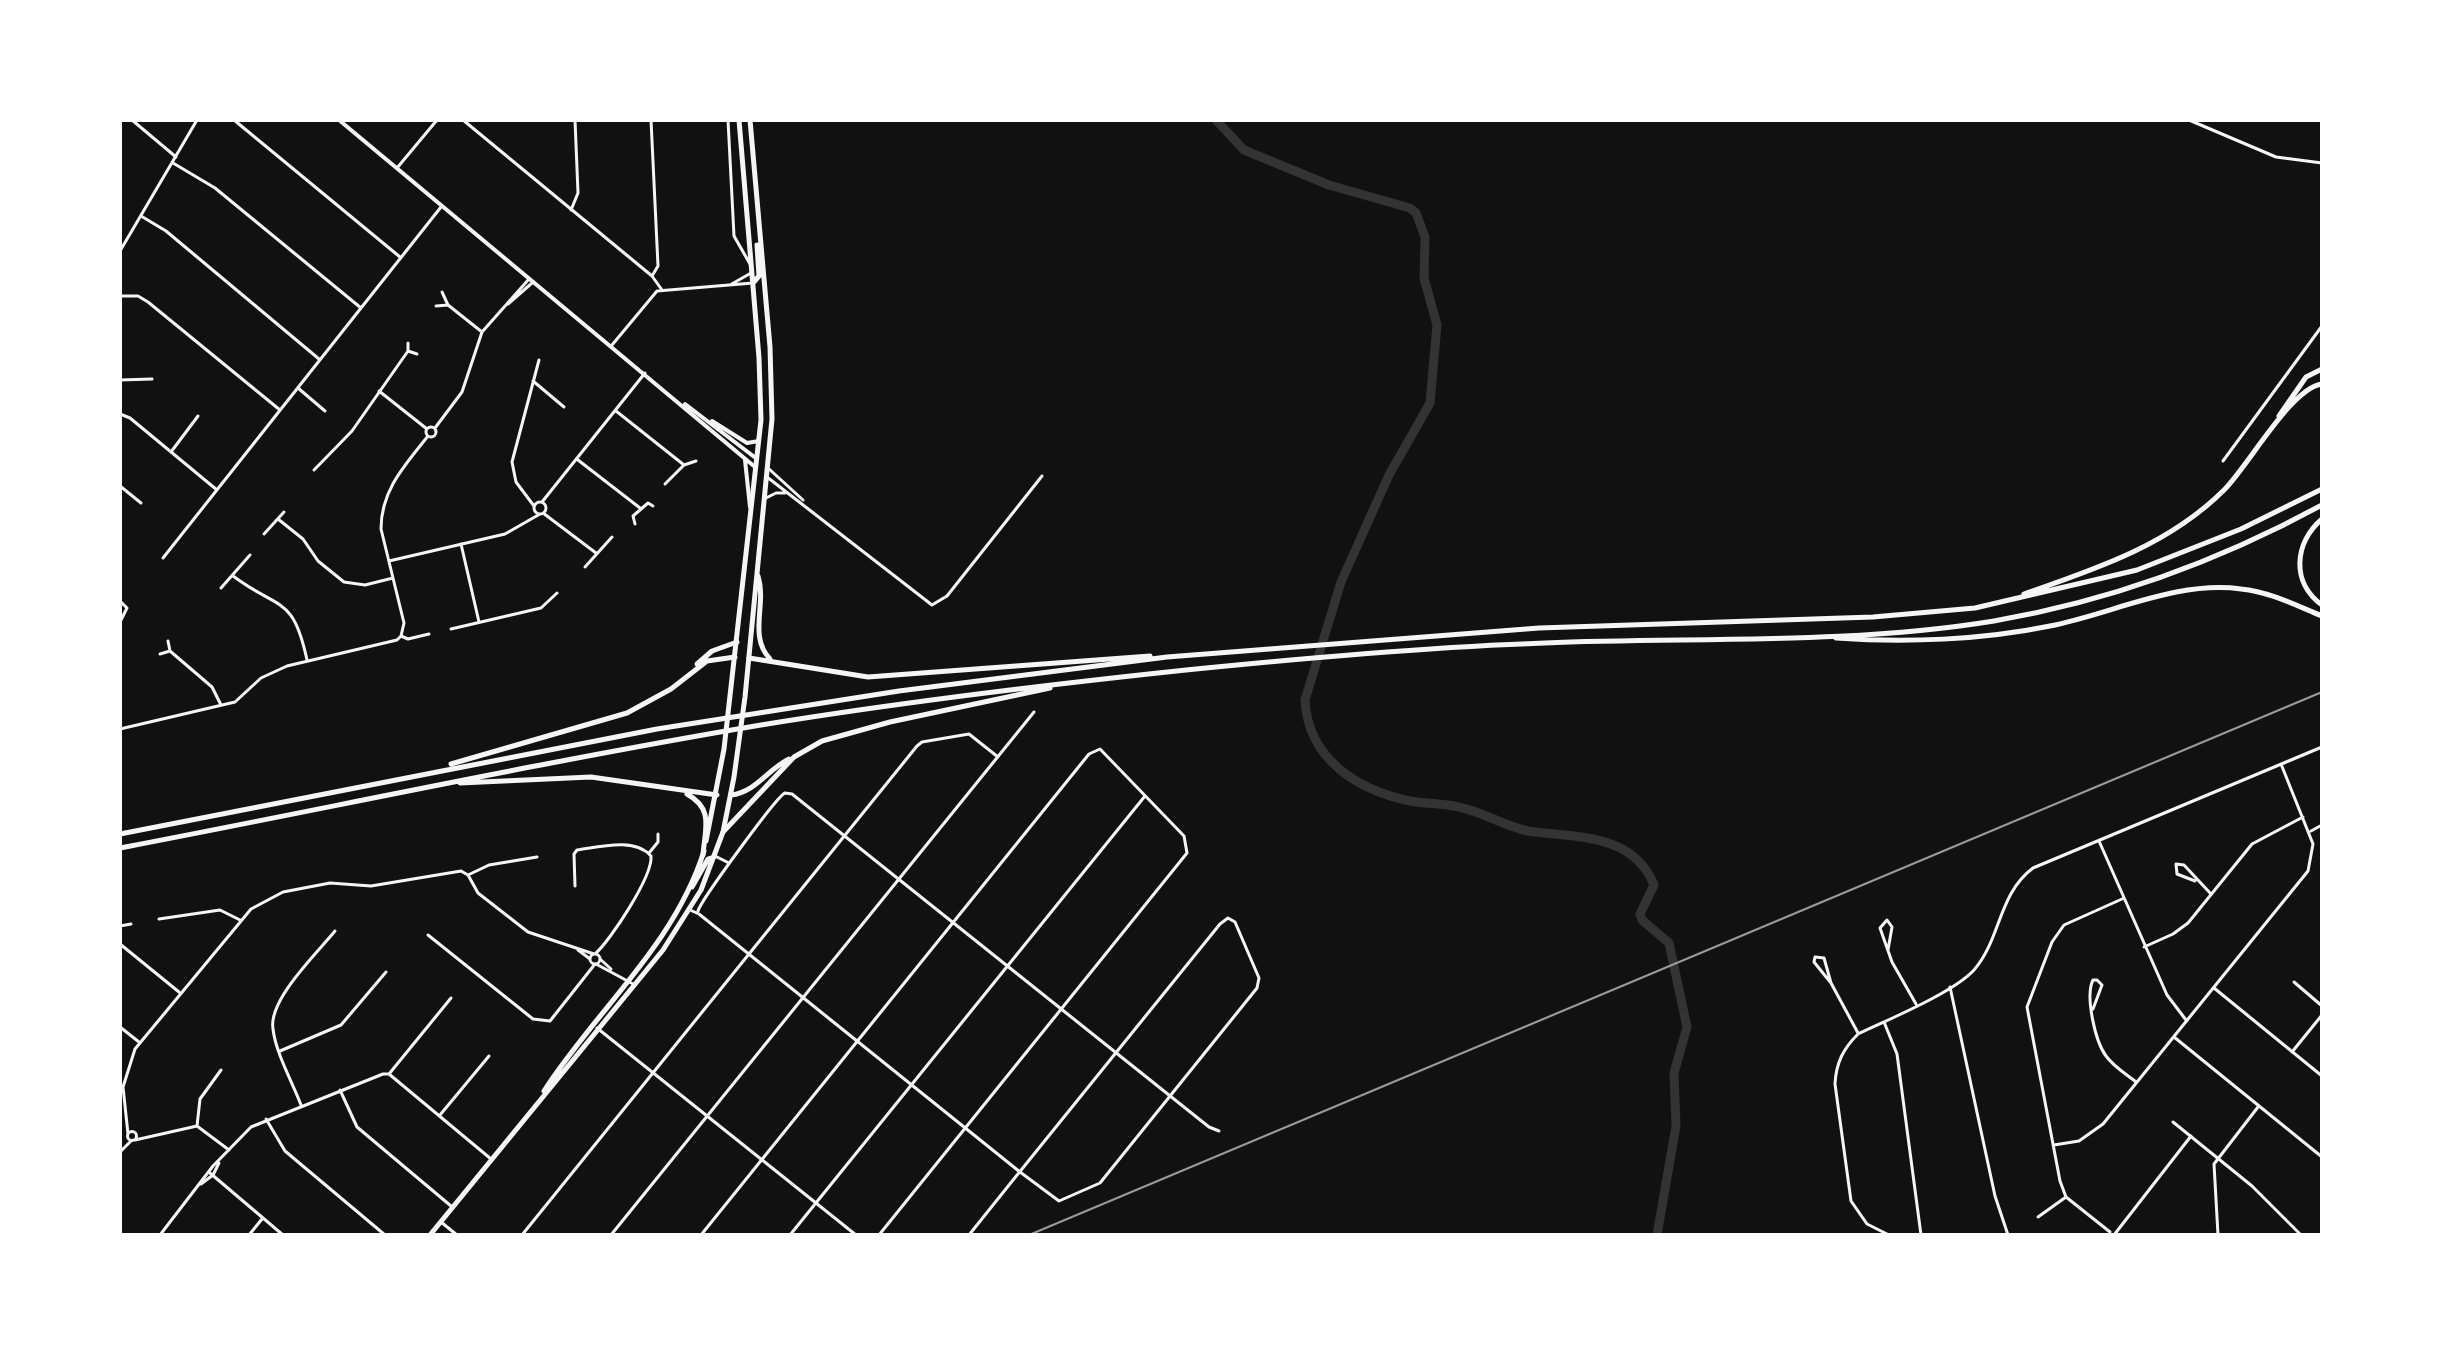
<!DOCTYPE html>
<html>
<head>
<meta charset="utf-8">
<style>
	body { margin:0 }
	#map { position:relative; width:2442px; height:1355px; overflow:hidden; background:#111; font-family:"Varela Round",sans-serif }
	canvas { display:block }
	.frame { position:absolute; inset:0; border:122px solid #fff; pointer-events:none }
</style>
</head>
<body>
<div id="map">
<canvas width="2442" height="1355"></canvas>
<div class="frame"></div>
</div>
<script>
const ctx = document.querySelector('canvas').getContext('2d');
ctx.lineJoin = 'round';
function trace(path, color, width, dash) { ctx.strokeStyle = color; ctx.lineWidth = width; ctx.lineCap = dash ? 'butt' : 'round'; ctx.setLineDash(dash || []); ctx.stroke(path); }
trace(new Path2D(`
	M1216,120L1244,150L1329,185L1410,208L1416,213L1425,237L1424,278L1437,325L1430,403L1389,475L1341,582L1305,700C1308,759 1357,790 1410,801C1426,804 1443,803 1459,807C1483,812 1504,826 1528,831C1574,838 1633,832 1654,885L1640,914L1642,920L1669,943L1687,1027L1674,1073L1676,1126L1657,1235`), '#333', 9);
trace(new Path2D(`
	M132,120L176,157
	M234,120L400,257
	M463,120L652,276L662,290
	M651,120L658,266L652,276
	M728,120L734,236L750,264
	M2189,120L2276,157L2322,163
	M173,163L215,188L361,308
	M397,168L437,120
	M571,210L578,193L575,120
	M141,216L166,231L319,359
	M120,251L197,120
	M730,285L751,273
	M120,296H138L148,302L280,410
	M508,304L532,283
	M448,305L482,332
	M436,306L448,305L442,292
	M408,343V351L417,354
	M612,345L657,291L753,283
	M120,380L152,379
	M533,381L564,407
	M298,388L325,411
	M379,391L427,429
	M616,411L684,465L665,484
	M120,414L130,418L217,490
	M426 432a5 5 0 1 1 10 0a5 5 0 1 1-10 0Z
	M435,428L462,392L482,332L529,279
	M171,452L198,416
	M578,460L640,508
	M2223,461L2322,326
	M684,465L696,461
	M768,468L803,500
	M314,470L352,431L408,351
	M767,477L932,605L947,596L1042,476
	M120,486L141,503
	M766,498L776,493H785
	M542,502L645,373
	M534 508a6 6 0 1 1 12 0a6 6 0 1 1-12 0Z
	M534,506L516,482L512,462L539,360
	M543,513L596,553
	M278,519L303,539L318,561L344,582L365,585L393,578
	M635,524L633,516L648,503L653,506
	M264,534L284,512
	M461,544L479,622
	M163,558L441,207
	M389,561L505,534L540,514
	M585,567L612,537
	M233,576C280,611 293,595 307,660
	M221,588L250,555
	M120,601L127,608L120,622
	M451,629L541,608L557,593
	M401,636L404,623L381,529C381,490 405,465 428,436
	M170,651L212,687L221,705
	M160,654L170,651L168,641
	M120,729L235,702L261,678L287,666L397,640L401,636L408,639L429,634
	M2311,831L2322,825
	M2099,841L2167,995L2186,1020
	M649,853L658,842V834
	M715,856L729,863
	M468,875L489,865L537,857
	M2195,881L2177,874L2176,864L2184,865L2211,894
	M575,886L574,854L577,850C599,847 635,837 651,856C653,876 610,941 595,954
	M690,910L699,914L1020,1172L1059,1201L1100,1183L1257,988L1259,978L1235,922L1228,918L1220,924C1136,1028 1052,1131 969,1235
	M698,911C701,900 777,796 785,793L792,794L1209,1127L1219,1131
	M159,919L220,910L240,920
	M120,926L131,924
	M428,935L533,1019L550,1021L595,964
	M120,944L179,992
	M2144,947L2173,934L2188,923L2252,844L2303,817
	M578,950L590,959
	M1888,950L1892,927L1887,920L1880,928L1892,962L1916,1004
	M590 959a5 5 0 1 1 10 0a5 5 0 1 1-10 0Z
	M600,959L611,969
	M596,964L635,985
	M2294,982L2322,1006
	M1831,983L1824,958L1815,957L1814,962L1831,983L1858,1033
	M1950,987L1995,1196L2008,1235
	M2214,988L2322,1076
	M2093,1009L2102,985L2097,980H2093C2085,996 2095,1041 2106,1056C2114,1067 2126,1074 2136,1082
	M1884,1022L1897,1054L1921,1235
	M120,1027L139,1042
	M597,1028L856,1235
	M2174,1037L2322,1157
	M280,1051L341,1025L386,972
	M2292,1052L2322,1015
	M389,1074L491,1159
	M340,1090L357,1127L451,1206
	M301,1105C292,1081 276,1054 273,1029C268,1000 317,953 335,931
	M440,1115L489,1056
	M266,1119L285,1151L385,1235
	M2173,1122L2252,1186L2301,1235
	M197,1126L200,1099L221,1070
	M127.5 1136a4.5 4.5 0 1 1 9 0a4.5 4.5 0 1 1-9 0Z
	M128,1134L123,1087L135,1049L251,909L283,892L330,883L371,886L461,871L468,875L478,893L528,932L594,954
	M135,1140L197,1126L229,1150
	M2054,1145L2079,1141L2103,1124L2308,871L2313,844L2281,764
	M120,1152L131,1141
	M210,1173L283,1235
	M201,1184L213,1175L219,1163
	M2038,1217L2066,1197
	M441,1222L457,1235
	M2110,1232L2066,1197L2060,1181L2027,1007L2052,942L2064,925L2122,899
	M160,1235L213,1166L251,1127L383,1074H389L451,998
	M249,1235L262,1219
	M522,1235L917,746L922,742L969,734L998,757
	M611,1235L1034,712
	M701,1235L1089,754L1100,749L1184,836L1187,853L879,1235
	M790,1235L1145,796
	M1889,1235L1867,1224L1851,1201L1835,1084C1836,1063 1843,1049 1858,1034C1887,1020 1953,993 1974,970C2001,939 1998,894 2033,868L2322,747
	M2114,1235L2191,1136
	M2218,1235L2214,1164L2258,1107`), '#f5f5f5', 3);
trace(new Path2D(`
	M339,120L755,467
	M685,404L757,459
	M712,421L747,443L759,441
	M745,460L750,507`), '#f5f5f5', 4);
trace(new Path2D(`
	M753,283L759,276L757,245
	M706,841L724,749L761,420L759,358L739,120
	M692,887L708,859L714,857
	M544,1091C596,1010 674,946 704,851
	M430,1235L663,950L701,890L723,832L734,777L745,697L772,419L770,347L750,120`), '#f5f5f5', 5);
trace(new Path2D(`
	M2279,416L2306,377L2322,369
	M2322,519C2294,543 2291,583 2322,605
	M758,576C767,604 748,636 770,659
	M2024,594C2096,569 2169,545 2224,490C2249,465 2291,388 2322,384
	M1836,638C1905,643 1982,640 2050,626C2111,614 2178,580 2241,589C2270,592 2295,605 2322,616
	M749,658L868,677L1150,656
	M697,664L712,651L737,642
	M451,764L627,713L671,689L707,661L735,657
	M460,783L591,777L717,795
	M687,794C714,809 705,828 703,855
	M731,795C756,792 768,769 789,759
	M723,832L794,757L822,741L890,722L1050,688
	M120,834L657,729L899,691L1167,657L1539,628L1873,617L1975,608L2137,570L2241,529L2322,489
	M120,848C334,807 547,761 761,725C902,702 1044,685 1186,670C1305,658 1425,647 1545,643C1694,637 1847,645 1994,621C2110,601 2219,561 2322,505`), '#f5f5f5', 5);
trace(new Path2D(`
	M1029,1235L2322,692`), '#9a9a9a', 2);
</script>
</body>
</html>
